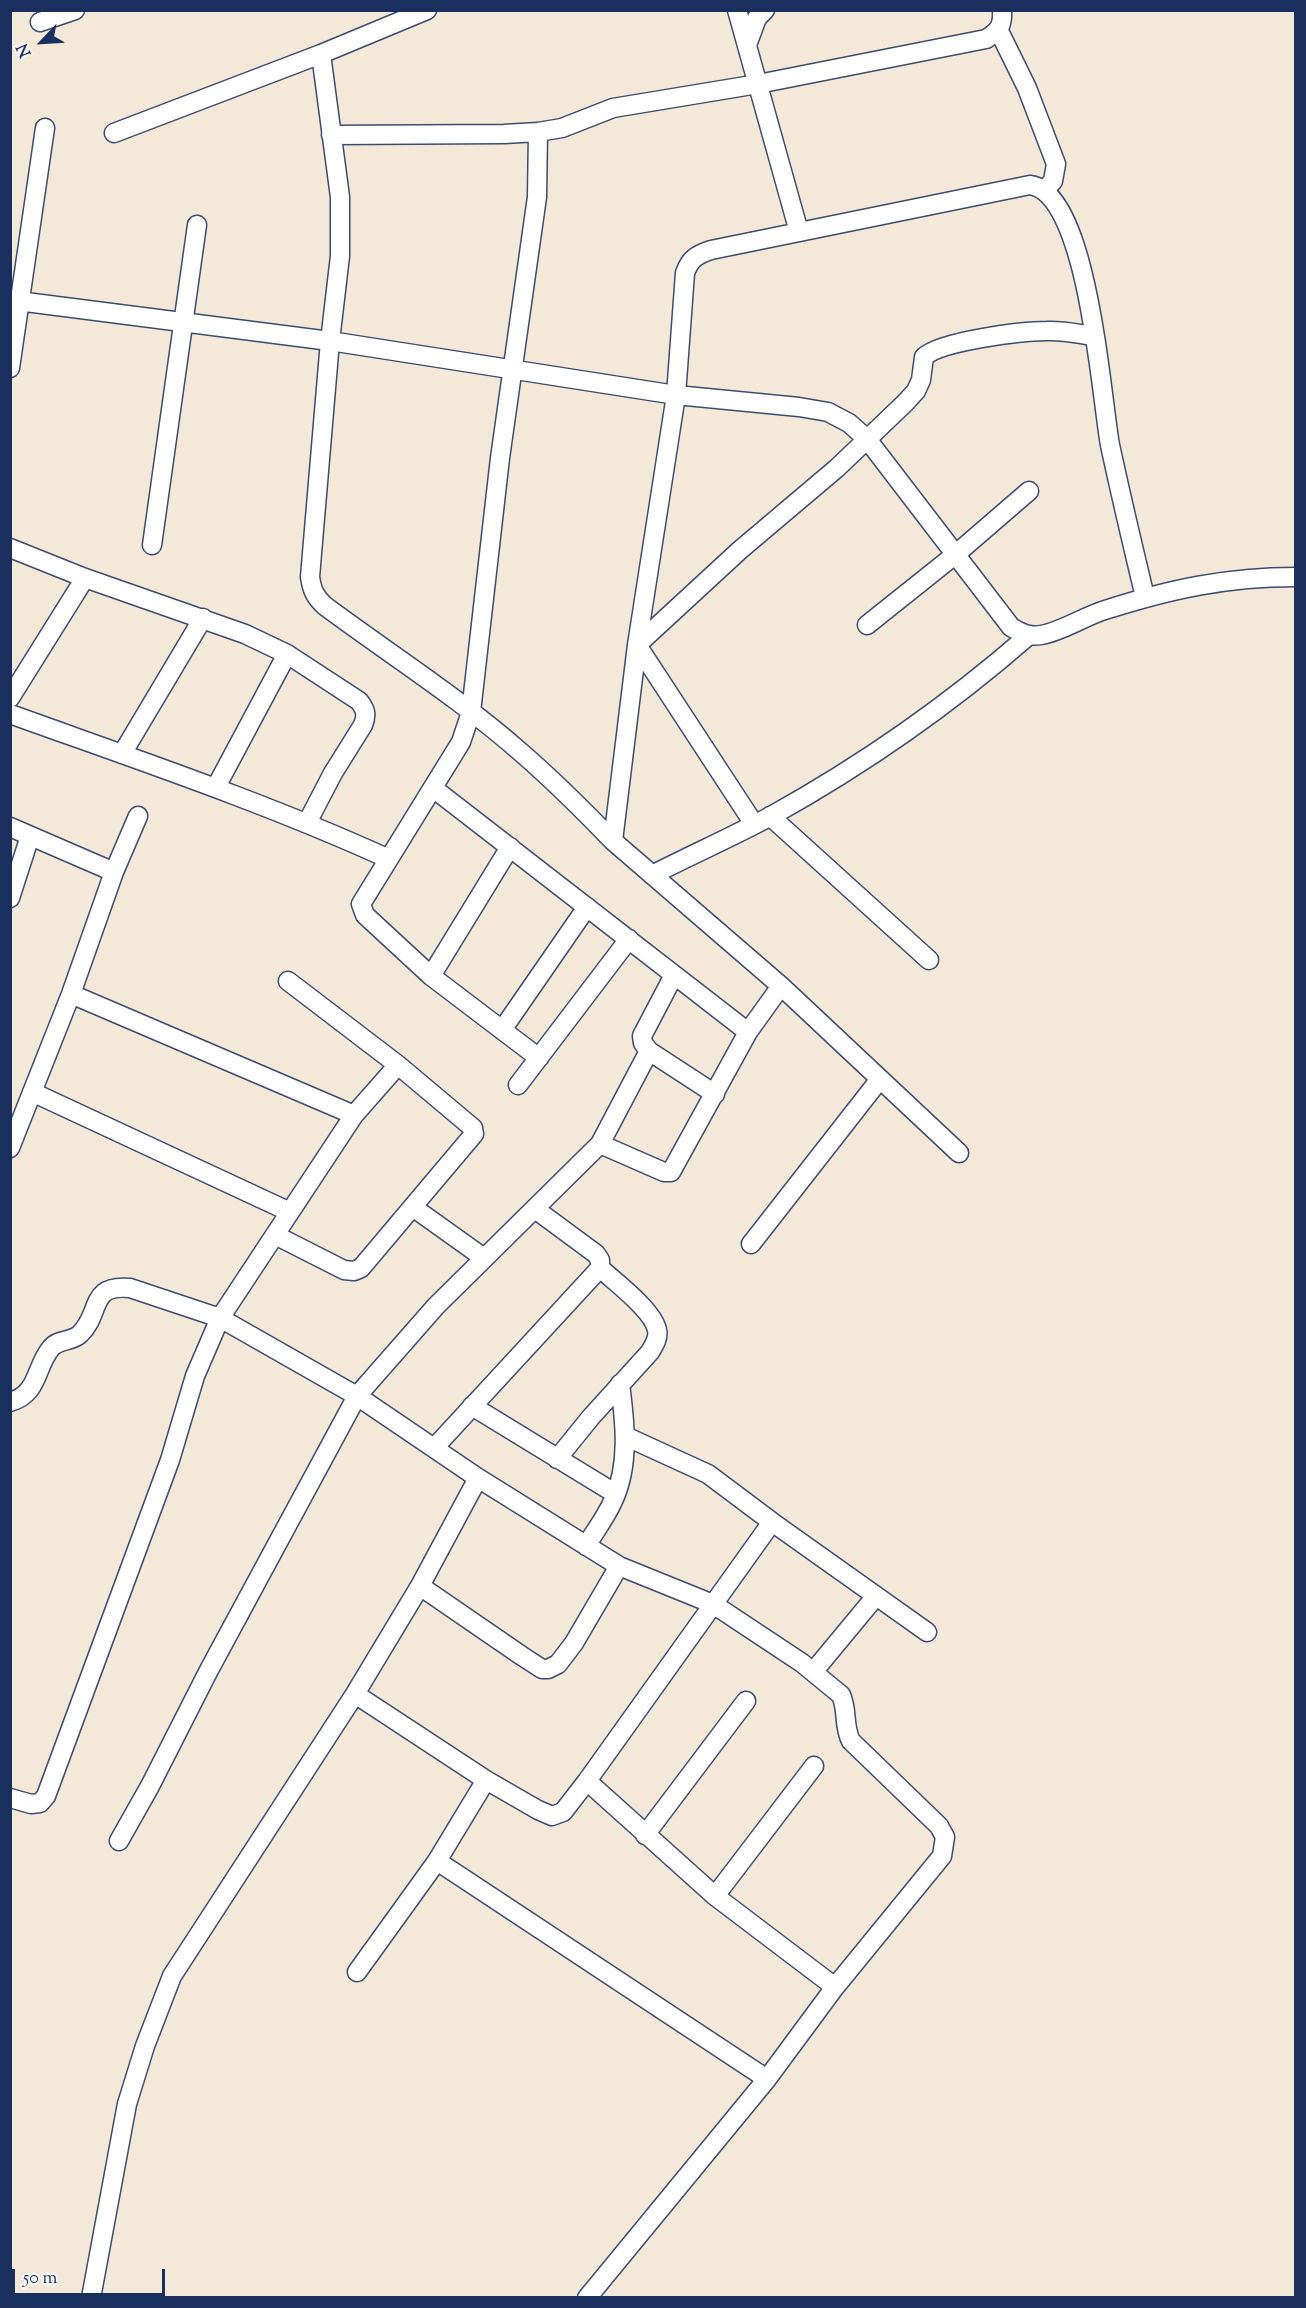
<!DOCTYPE html>
<html>
<head>
<meta charset="utf-8">
<style>
	body { margin:0 }
	#map { position:relative; width:1306px; height:2308px; overflow:hidden; background:#f4e9d8; font-family:"Sorts Mill Goudy",serif }
	canvas { display:block }
	.frame { position:absolute; inset:0; border:12px solid #1b2f5e; pointer-events:none }
	.north { position:absolute; left:12px; top:12px; width:60px; height:60px; -webkit-text-stroke:4px #f6f6f2; paint-order:stroke; rotate:245deg; font-size:16px; font-weight:700; line-height:24px; text-align:center; color:#1b2f5e }
	.north::after { content:''; display:block; margin:auto; width:21px; height:27px; background:#1b2f5e; clip-path:polygon(50% 0,100% 100%,50% 72%,0 100%) }
	.scale { position:absolute; left:12px; top:2269px; width:153px; height:27px; box-sizing:border-box; border:3px solid #1b2f5e; border-top:0; padding-left:8px; font-size:18px; line-height:21px; white-space:nowrap; color:#1b2f5e; -webkit-text-stroke:4px #f6f6f2; paint-order:stroke }
</style>
</head>
<body>
<div id="map">
<canvas width="1306" height="2308"></canvas>
<div class="frame"></div>
<div class="north">N</div>
<div class="scale">50 m</div>
</div>
<script>
const ctx = document.querySelector('canvas').getContext('2d');
ctx.lineJoin = 'round';
function trace(path, color, width, dash) { ctx.strokeStyle = color; ctx.lineWidth = width; ctx.lineCap = dash ? 'butt' : 'round'; ctx.setLineDash(dash || []); ctx.stroke(path); }
const minor = new Path2D(`
	M737,10L799,232
	M40,22L75,10
	M999,31L1027,88L1056,164L1053,181L1045,190
	M747,45L757,18L765,10
	M321,54L340,197V256L330,341L310,577C312,590 315,597 325,606C391,655 462,700 524,755C555,782 584,811 613,841
	M538,132L537,197L500,458L471,712L461,742L361,904L365,915L431,976L539,1058
	M114,133L321,54L427,10
	M331,135L504,134L538,132L562,128L613,108L758,84L986,39C999,31 1003,26 1002,10
	M10,300L330,341L676,395L799,407L828,412L849,423L867,439L1011,627C1021,633 1029,637 1041,635C1061,632 1085,616 1105,610C1171,589 1226,577 1296,577
	M10,368L45,128
	M152,545L197,225
	M10,548L85,578L245,634L287,654L359,701C366,710 367,715 363,725L333,773L307,823
	M867,625L956,554L1029,491
	M10,698L85,578
	M10,714C138,760 266,803 389,859
	M122,754L203,618
	M216,787L287,654
	M433,788L748,1032
	M770,816L929,960
	M754,824L637,645L740,550L837,468L905,403L916,391L921,380L924,357C940,341 1023,331 1047,331C1063,330 1079,334 1094,336
	M10,827L114,872
	M652,875C691,855 732,837 771,816C863,765 949,705 1028,636
	M10,898L30,836
	M431,976L510,847
	M502,1030L587,907
	M649,1051L715,1094
	M518,1085L629,939
	M32,1092L290,1212
	M354,1115L398,1065
	M600,1144L664,1172H671L748,1032L781,986
	M10,1148L71,994L114,872L138,816
	M959,1153L781,986L613,841L637,645L676,395L685,273C690,259 696,255 711,250L1030,185C1088,192 1101,396 1110,445C1121,496 1133,547 1145,597
	M414,1208L484,1258
	M275,1235L344,1270L354,1271L361,1268L474,1134L473,1128L467,1123L398,1065L288,981
	M751,1244L880,1079
	M10,1402C39,1394 35,1367 51,1348C58,1339 72,1342 80,1334C102,1313 88,1284 130,1288L220,1318L357,1396L478,1478L619,1566L713,1604L802,1663L841,1695C848,1710 843,1726 851,1741L939,1826L945,1837L942,1856L835,1987L767,2079L587,2298
	M472,1406L616,1494
	M625,1436L708,1474L772,1522
	M434,1448L600,1268V1260L596,1254L535,1209
	M557,1459L591,1417L650,1352C654,1345 659,1338 657,1330C653,1310 615,1282 600,1268
	M586,1546C595,1531 606,1517 613,1501C630,1465 625,1422 620,1384
	M420,1586L522,1656L542,1669H548L558,1664L574,1643L619,1566
	M813,1672L876,1596
	M355,1694L486,1780L538,1810L552,1816L563,1812L587,1781L772,1522L927,1632
	M486,1780L437,1861L767,2079
	M587,1781L715,1896L835,1987
	M10,1798L31,1804L40,1803L46,1796L170,1460L195,1376L220,1318L354,1115L71,994
	M645,1835L746,1701
	M119,1841L150,1786L209,1670L357,1396L436,1306L600,1144L649,1051L643,1043L642,1036L674,975
	M715,1896L814,1766
	M357,1972L437,1861
	M91,2298L127,2104L145,2046L172,1976L355,1694L420,1586L478,1478`);
trace(minor, '#3c4b70', 21);
trace(minor, '#fff', 18);
</script>
</body>
</html>
